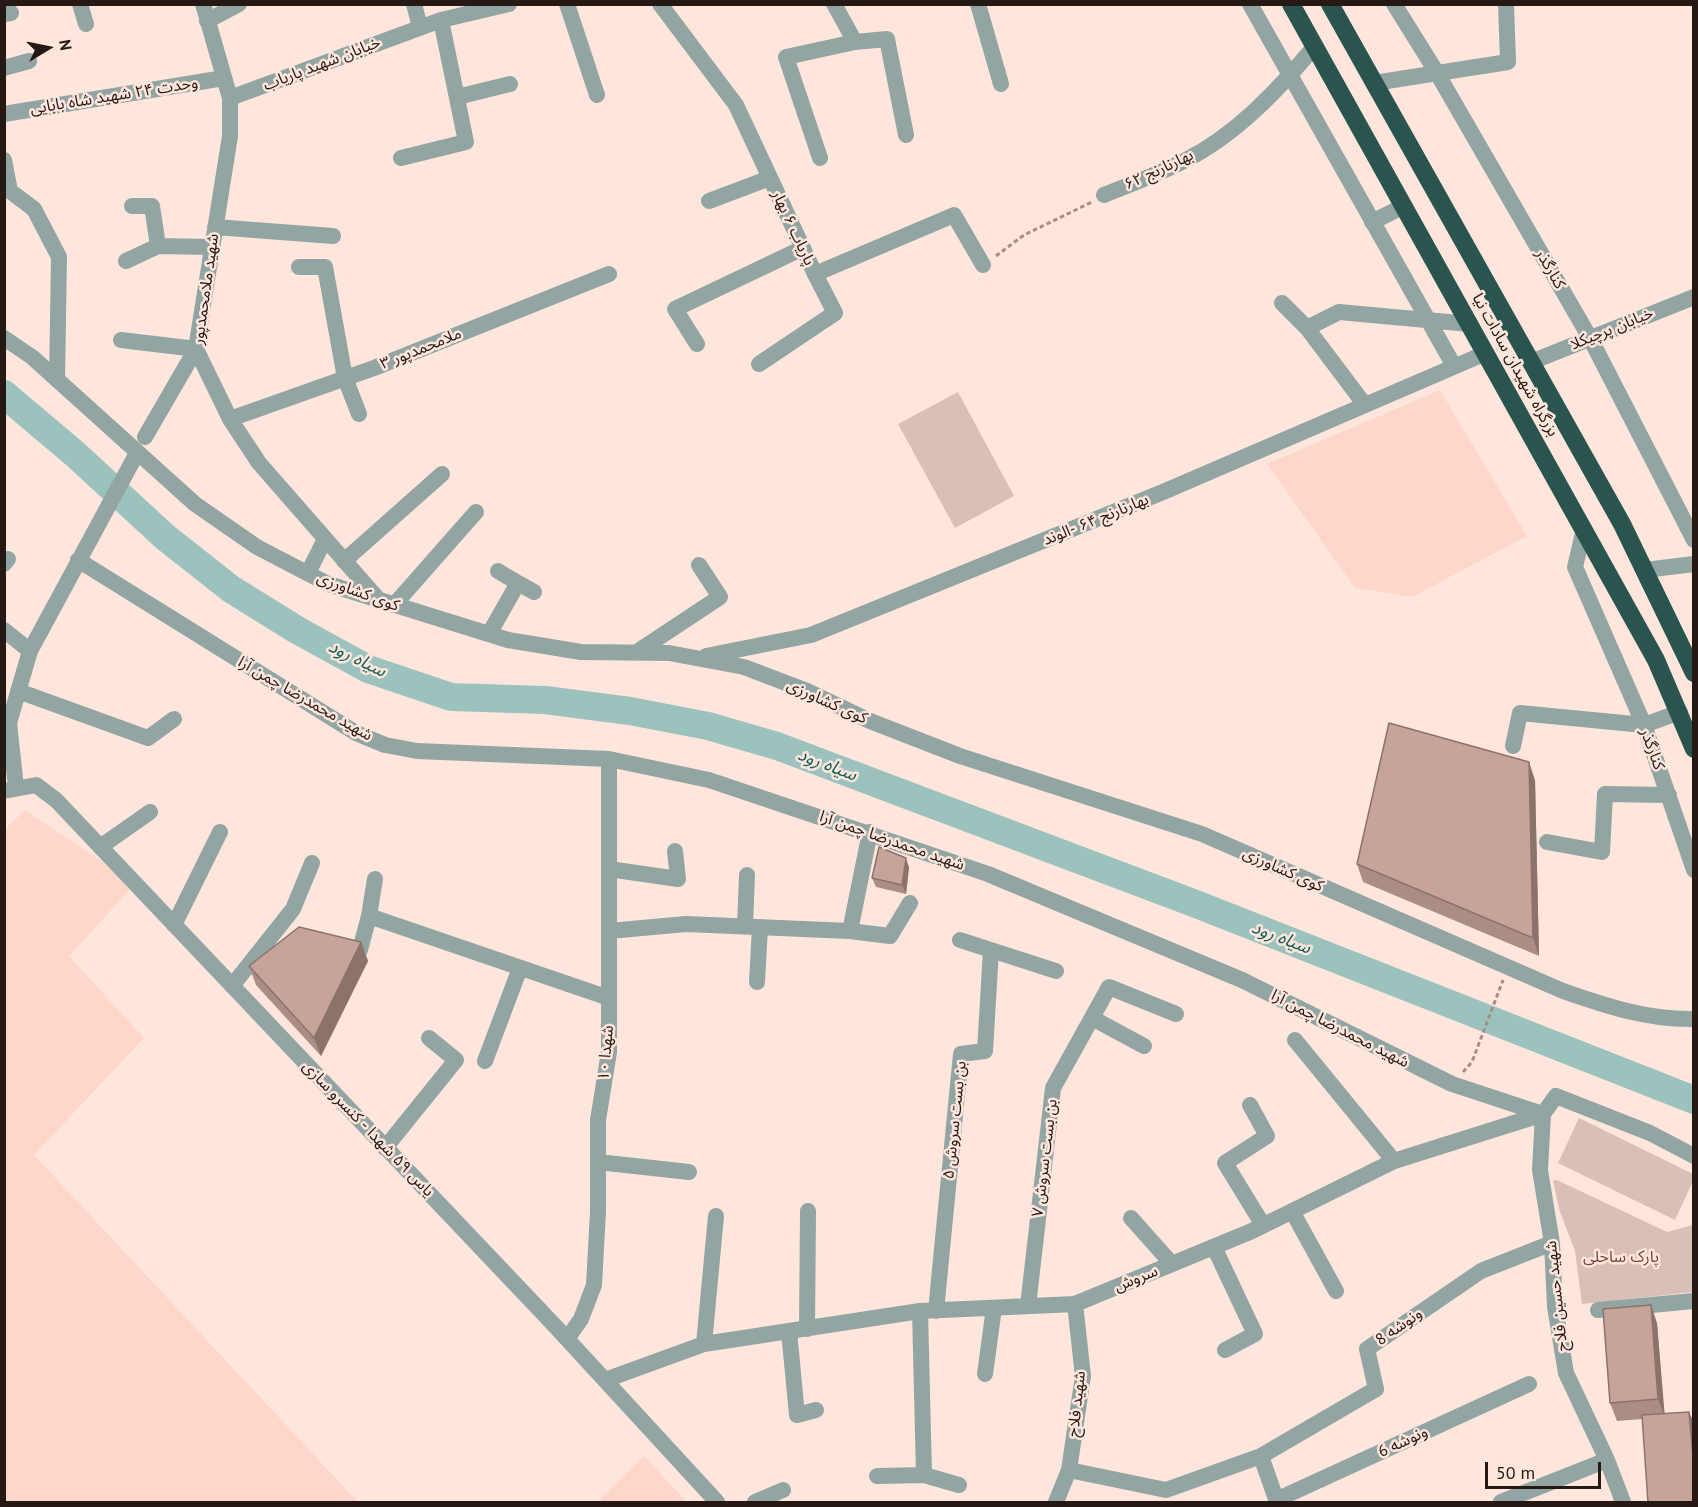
<!DOCTYPE html>
<html>
<head>
<meta charset="utf-8">
<style>
	body { margin:0 }
	#map { position:relative; width:1698px; height:1507px; overflow:hidden; background:#fee6dd; font-family:"PT Sans",sans-serif }
	canvas { display:block }
	.frame { position:absolute; inset:0; border:6px solid #261813; pointer-events:none }
	.north { position:absolute; left:18px; top:18px; width:60px; height:60px; -webkit-text-stroke:4px #fee6dd; paint-order:stroke; rotate:80deg; font-size:16px; font-weight:700; line-height:24px; text-align:center; color:#261813 }
	.north::after { content:''; display:block; margin:auto; width:21px; height:27px; background:#261813; clip-path:polygon(50% 0,100% 100%,50% 72%,0 100%) }
	.scale { position:absolute; left:1485px; top:1462px; width:116px; height:27px; box-sizing:border-box; border:3px solid #261813; border-top:0; padding-left:8px; font-size:18px; line-height:21px; white-space:nowrap; color:#261813; -webkit-text-stroke:4px #fee6dd; paint-order:stroke }
</style>
</head>
<body>
<div id="map">
<canvas width="1698" height="1507"></canvas>
<div class="frame"></div>
<div class="north">N</div>
<div class="scale">50 m</div>
</div>
<script>
const ctx = document.querySelector('canvas').getContext('2d');
ctx.lineJoin = 'round';
function fillPath(path, color) { ctx.fillStyle = color; ctx.fill(path, 'evenodd'); }
function trace(path, color, width, dash) { ctx.strokeStyle = color; ctx.lineWidth = width; ctx.lineCap = dash ? 'butt' : 'round'; ctx.setLineDash(dash || []); ctx.stroke(path); }
function label(font, color, halo, rows, align = 'center') {
  ctx.font = font + ' "PT Sans","Noto Sans Arabic",sans-serif'; ctx.lineWidth = 5; ctx.setLineDash([]); ctx.textBaseline = 'middle'; ctx.strokeStyle = halo; ctx.fillStyle = color; for (const [text, x, y, turn = 0] of rows) {
    ctx.save(); ctx.translate(x, y); ctx.rotate((+turn || 0) * Math.PI / 180); ctx.textAlign = isNaN(turn) ? turn : align; if (halo) ctx.strokeText(text, 0, 0); ctx.fillText(text, 0, 0); ctx.restore();
  }
}
fillPath(new Path2D(`
	M1440,390L1527,536L1412,597L1355,588L1267,464Z
	M25,810L135,884L69,956L144,1038L34,1155L358,1502H5L4,830Z
	M644,1456L687,1502H597Z`), '#fed7ca');
fillPath(new Path2D(`
	M958,392L1014,496L955,528L898,424Z
	M1579,1118L1693,1174V1181L1675,1220L1558,1163Z
	M1557,1180L1667,1232L1693,1225V1292L1582,1304L1575,1251L1559,1209L1553,1181Z`), '#d8c0b8');
trace(new Path2D(`
	M4,394L75,454L165,537L231,589L297,630L368,669L451,697L545,700L630,711L708,726L777,746L1196,904L1694,1100`), '#9bc2bc', 28);
trace(new Path2D(`
	M996,256L1024,235L1092,202
	M1463,1072L1472,1062L1503,980`), '#a38f88', 3, [4.5, 3]);
trace(new Path2D(`
	M80,4L86,24
	M203,4L230,98L441,20L509,4
	M414,4L420,27
	M567,4L597,95
	M660,4L736,105L815,274L954,215L983,265
	M834,4L855,42L887,39L906,135
	M978,4L1001,84
	M1250,4L1454,366
	M1394,4L1437,73L1590,338L1694,540
	M4,14L11,13
	M207,21L239,4
	M4,68L29,61
	M1374,83L1508,62L1506,4
	M457,97L510,84
	M230,98V136L196,349L230,419L259,463L378,599
	M4,114L224,78
	M401,158L466,142L441,20
	M820,158L786,57L855,42
	M4,160L10,191L34,209L59,257L57,380
	M1104,195C1131,184 1159,174 1184,161C1236,135 1278,90 1315,46
	M709,201L770,178
	M132,206H152L158,246
	M1372,222L1404,206
	M215,227L333,236
	M126,261L158,246L212,247
	M299,267H325L345,378L359,414
	M1282,303L1307,328
	M4,338L32,357L195,504L257,547L328,584L508,640L581,652L669,653L744,667L807,691L870,721L960,756L1202,834L1563,991C1606,1006 1648,1020 1694,1019
	M121,340L196,349
	M697,344L675,309L803,248
	M1531,362L1694,297
	M759,364L835,313L815,274
	M1365,405L1307,328L1339,312L1470,324
	M230,419L374,368L609,274
	M145,437L196,349
	M1584,529L1575,567L1644,725L1694,870
	M78,560L356,733L385,745L417,751L609,759L709,780L988,874L1242,980L1452,1084L1543,1114L1556,1096L1650,1133L1694,1156
	M344,561L442,474
	M4,564L8,559
	M1645,570L1694,564
	M308,573L325,539
	M518,583L534,592
	M394,605L476,512
	M4,630L30,651
	M489,634L518,583L498,571
	M637,652L720,597L699,565
	M706,656L811,635L1163,492L1486,353
	M18,691L148,738L174,719
	M1513,746L1520,713L1644,725L1680,712
	M16,787L9,723L30,651L137,453
	M4,791L36,785L56,800L556,1327L717,1502
	M1547,842L1602,852L1605,794L1669,795
	M100,847L150,812
	M609,869L678,879L675,851
	M375,879L369,916L609,998
	M174,925L220,832
	M745,926L747,875
	M609,931L686,924L850,931L870,832
	M850,931L890,936L910,903
	M960,940L1056,971
	M360,950L369,916
	M757,982L760,927
	M232,986L293,909L312,863
	M1092,1018L1144,1046
	M1295,1040L1394,1161
	M485,1061L520,968
	M1250,1105L1267,1136L1225,1163L1263,1225
	M385,1148L456,1060L429,1038
	M598,1162L689,1172
	M1292,1211L1336,1291
	M1131,1218L1172,1264
	M1214,1247L1255,1334L1225,1350
	M1028,1306L1053,1088L1109,987L1176,1014
	M1598,1310L1694,1301
	M920,1311L924,1475L959,1485
	M936,1311L961,1054L985,1051L991,950
	M807,1329L808,1211
	M789,1331L797,1415L816,1410
	M567,1339L581,1319L594,1285L598,1212V1120L609,1052V759
	M704,1344L716,1216
	M985,1374L994,1308
	M605,1380L704,1344L920,1311L1075,1304L1252,1231L1394,1161L1543,1114L1540,1170L1552,1243L1555,1307L1566,1373L1607,1460L1623,1502
	M1261,1456L1277,1502
	M1069,1470L1166,1490L1261,1456L1376,1389L1367,1349L1481,1271L1552,1243
	M877,1476L924,1475
	M1276,1500L1529,1384
	M755,1502L783,1490
	M1056,1502L1069,1470L1083,1376L1075,1304
	M1501,1502L1607,1460`), '#92a5a2', 16);
trace(new Path2D(`
	M1291,4L1656,660L1694,749
	M1330,4L1622,524L1694,673`), '#2a554f', 18);
fillPath(new Path2D(`
	M1535,780L1539,956L1363,882L1357,864Z
	M909,867L906,894L876,887L872,878Z
	M361,942L368,961L321,1056L256,985L249,966Z
	M1657,1323L1664,1414L1642,1419L1617,1421L1610,1403Z`), '#aa8d84');
fillPath(new Path2D(`
	M1529,762L1535,780L1539,956L1533,938Z
	M906,858L909,867L906,894L902,885Z
	M361,942L368,961L321,1056L314,1038Z
	M1651,1305L1657,1323L1665,1418L1658,1399Z
	M1689,1412L1694,1423V1467Z`), '#8b736b');
const building = new Path2D(`
	M1389,723L1529,762L1533,938L1357,864Z
	M879,847L906,858L902,885L872,878Z
	M299,927L361,942L314,1038L249,966Z
	M1651,1305L1658,1399L1610,1403L1603,1309Z
	M1689,1412L1694,1467V1503H1648L1642,1415Z`);
fillPath(building, '#c6a499');
trace(building, '#8b736b', 1.5);
label('16px', '#261813', '#fee6dd', [
	["خیابان شهید پاریاب",322,64,-21],
	["وحدت ۲۴ شهید شاه بابایی",114,96,-9],
	["بهارنارنج ۶۲",1159,170,-25],
	["پاریاب ۶ بهار",793,228,65],
	["کنارگذر",1550,269,60],
	["شهید ملامحمدپور",206,289,-82],
	["خیابان پرچیکلا",1612,329,-22],
	["ملامحمدپور ۳",421,349,-22],
	["بزرگراه شهیدان سادات نیا",1515,365,61],
	["بهارنارنج ۶۴ -الوند",1096,520,-22],
	["کوی کشاورزی",358,592,20],
	["شهید محمدرضا چمن آرا",305,699,30],
	["کوی کشاورزی",827,702,24],
	["کنارگذر",1652,749,70],
	["شهید محمدرضا چمن آرا",892,841,19],
	["کوی کشاورزی",1283,870,24],
	["شهید محمدرضا چمن آرا",1340,1029,27],
	["شهدا ۱۰",606,1053,-85],
	["بن بست سروش ۵",955,1120,-84],
	["یاس ۵۹ شهدا - کنسرو سازی",368,1129,46],
	["بن بست سروش ۷",1045,1158,-83],
	["سروش",1136,1279,-22],
	["شهید حسین فلاح",1557,1296,-96],
	["ونوشه 8",1399,1327,-35],
	["شهید فلاح",1077,1404,-84],
	["ونوشه 6",1403,1442,-25]
]);
label('16px', '#754434', '#fee6dd', [
	["پارک ساحلی",1621,1257]
]);
label('italic 18px', '#116058', '#fee6dd', [
	["سیاه رود",357,659,26],
	["سیاه رود",827,765,21],
	["سیاه رود",1281,938,21]
]);
</script>
</body>
</html>
